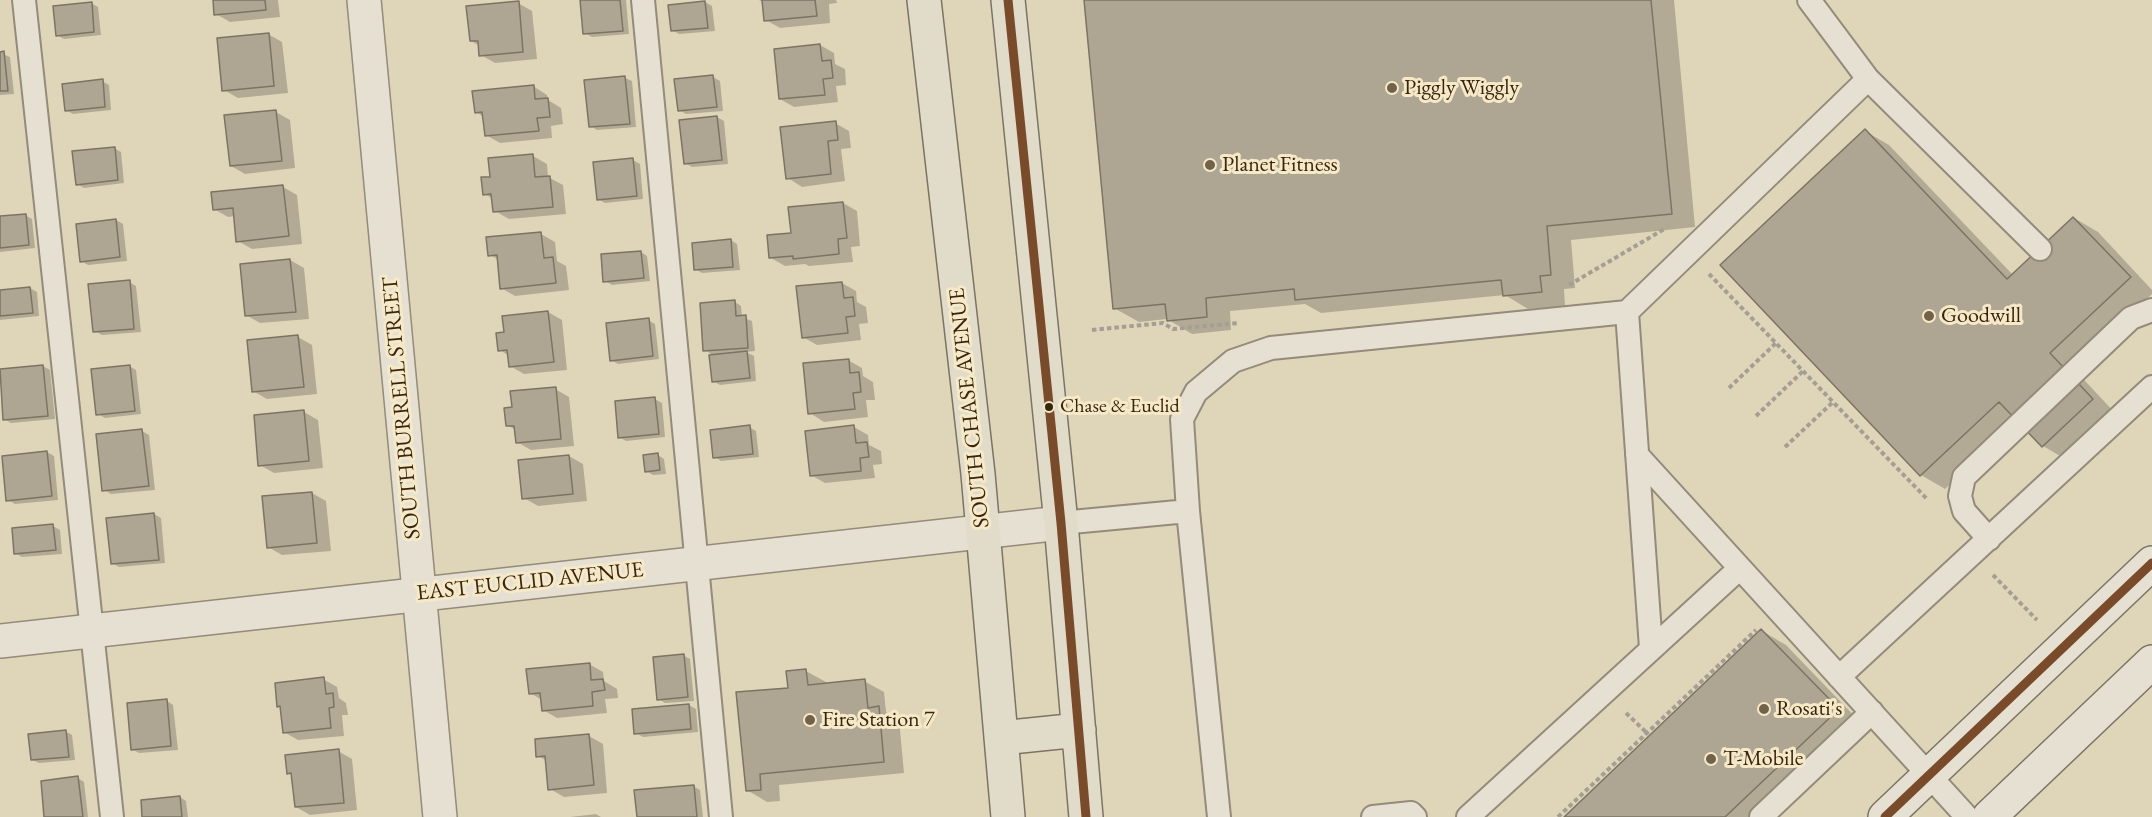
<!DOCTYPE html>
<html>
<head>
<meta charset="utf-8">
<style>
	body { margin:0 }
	canvas { display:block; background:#dfd5b9 }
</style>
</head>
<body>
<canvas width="2152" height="817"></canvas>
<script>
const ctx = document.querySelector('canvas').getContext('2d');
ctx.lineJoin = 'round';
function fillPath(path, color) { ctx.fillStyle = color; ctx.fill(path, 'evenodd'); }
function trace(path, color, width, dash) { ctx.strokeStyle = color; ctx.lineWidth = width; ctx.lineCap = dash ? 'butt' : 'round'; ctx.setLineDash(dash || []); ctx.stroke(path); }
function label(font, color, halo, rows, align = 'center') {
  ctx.font = font + ' "EB Garamond",serif'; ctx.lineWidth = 6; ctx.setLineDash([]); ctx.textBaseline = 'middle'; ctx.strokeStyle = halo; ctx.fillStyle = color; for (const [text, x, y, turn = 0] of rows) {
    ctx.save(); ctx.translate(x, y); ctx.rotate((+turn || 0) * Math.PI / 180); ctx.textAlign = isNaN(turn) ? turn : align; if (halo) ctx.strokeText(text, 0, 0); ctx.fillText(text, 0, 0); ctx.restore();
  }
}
fillPath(new Path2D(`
	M214,0H278L280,17L230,22L216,14Z
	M581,0H626L629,34L592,37L585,33Z
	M759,0H836L837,3L829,4L830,23L780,28L766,20L764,3Z
	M1085,0H1674L1695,227L1571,240L1575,288L1564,289L1565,306L1528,309L1505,295L1321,313L1305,304L1230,311L1231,330L1192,334L1167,319L1139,322L1114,308Z
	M705,2L712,6L715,31L679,34L672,30Z
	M91,3L98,7L101,35L64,39L57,35Z
	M518,3L532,11L537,59L495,63L481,55L480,46L471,41Z
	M268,34L282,42L288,93L238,98L224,90Z
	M820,45L834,53L835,64L845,69L846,85L836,86L838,102L794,107L780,99Z
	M0,53L10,57L14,94L0,95Z
	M713,77L720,81L723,111L686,114L679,110Z
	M625,78L632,81L636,127L597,130L591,126Z
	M102,81L109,85L111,110L73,114L66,110Z
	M533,86L547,95L548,100L561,108L563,124L551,126L552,138L500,143L486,135L484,117L476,112Z
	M276,112L290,120L295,168L245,174L231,166Z
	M717,117L724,121L728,164L692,167L685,163Z
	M835,123L849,131L851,148L841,149L845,181L802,187L788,178Z
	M1865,131L1889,145L2013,275L2074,218L2098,232L2152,290V294L2073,368L2116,414L2067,460L2043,446L2018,420L1945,489L1921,475Z
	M114,148L121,152L124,183L84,188L77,184Z
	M533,156L547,164L548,177L563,185L566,214L509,219L495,211L493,199L485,194L491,178Z
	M633,160L640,164L643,199L605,203L598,199Z
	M283,187L297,195L302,244L252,249L238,241L235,216L228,217L214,209Z
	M843,203L857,211L860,246L851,247L853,262L809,266L805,264L785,266L771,258L792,235Z
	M25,215L32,219L35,248L0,252V218Z
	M116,220L123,224L127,261L88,265L81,261Z
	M541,234L555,242L557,261L566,266L569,290L515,296L501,288L499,260L490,255Z
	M731,240L737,244L740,270L702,273L695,269Z
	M641,252L647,256L650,281L612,285L605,281Z
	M290,260L304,268L309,319L260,323L246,315Z
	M129,282L136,286L141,332L102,335L95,331Z
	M842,283L856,291L857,302L866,307L868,323L859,324L861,340L817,345L803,337Z
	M30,288L37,292L39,316L0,320V291Z
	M735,302L741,306L742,317L752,321L755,351L746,352L754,356L756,381L720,385L713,381L714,356L705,350Z
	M548,312L562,320L567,370L524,374L510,366L509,356L500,350L506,333Z
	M648,320L655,324L659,359L618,364L611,360Z
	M298,337L312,345L317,394L267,399L253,391Z
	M848,360L862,368L863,376L873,382L875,400H866L868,417L824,422L810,413Z
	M43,366L50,370L55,419L11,423L4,419L0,371Z
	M129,366L136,370L141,414L105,418L98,414Z
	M555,389L569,397L574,446L531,450L517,442L516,430L507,425L513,409Z
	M655,399L662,403L665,437L626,441L619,437Z
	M304,412L318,420L323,468L274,473L260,465Z
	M749,427L756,431L759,457L721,461L715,457Z
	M854,427L868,435L869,445L881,451L882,464L873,465L875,478L825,483L811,475Z
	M142,431L149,435L155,490L111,494L104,490Z
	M47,452L54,456L58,500L15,504L8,500Z
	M658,455L664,459L666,474L653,475L646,471Z
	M569,456L583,464L587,501L538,506L524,498Z
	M312,493L326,501L331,551L282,555L268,547Z
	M154,514L161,518L165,563L119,567L112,563Z
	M53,526L60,530L62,554L22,557L15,553Z
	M1762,631L1786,645L1862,724L1764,817H1566Z
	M683,655L690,659L694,701L665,703L659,699Z
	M589,664L603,672L604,681L617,689L618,698L605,699L607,713L557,718L543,710L542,700L530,693Z
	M806,671L826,682V685L864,681L884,692L886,712L899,719L904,773L779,785L780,801L767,802L747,790L789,689Z
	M323,679L337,687L339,698L346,703L348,715H342L344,736L298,740L284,732L282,708L278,706Z
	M167,701L173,705L178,750L139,753L132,749Z
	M689,705L696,709L698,732L643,737L636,733Z
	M65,731L72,735L75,760L39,763L33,760Z
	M589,736L603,744L607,793L564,797L550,789L547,761L538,756Z
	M338,751L352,759L357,810L310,815L296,807L293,775L289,773Z
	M78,778L84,782L88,817H46Z
	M693,786L700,790L703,817H638Z
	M180,797L186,801L188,817H144Z
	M596,814L601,817H570Z`), '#0003');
const building = new Path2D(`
	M213,0H265L266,10L214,15Z
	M580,0H620L623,31L583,34Z
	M762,0H815L817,16L764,21Z
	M1084,0H1651L1672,214L1547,226L1551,275L1540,276L1542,292L1503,296L1501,280L1295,300L1294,289L1206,298L1207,317L1167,321L1165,304L1113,309Z
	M519,1L523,52L479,56L478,41H470L466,6Z
	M705,1L708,28L671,31L668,5Z
	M92,2L94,32L56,36L53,6Z
	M269,33L274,86L222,91L217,38Z
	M820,44L822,61L831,60L833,78L823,79L825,95L779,99L774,49Z
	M4,51L8,91H0V52Z
	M713,75L717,107L678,111L674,79Z
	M625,76L630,124L589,127L584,80Z
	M103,79L105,107L65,111L62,84Z
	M534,85L535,99L548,98L550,117L537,118L539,131L485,136L482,112L475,113L472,91Z
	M276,110L282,161L230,166L224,115Z
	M717,116L722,160L684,164L679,120Z
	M836,121L838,140L828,141L831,174L786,179L780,127Z
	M1865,129L2007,279L2073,217L2131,277L2050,353L2093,399L2042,447L1999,402L1920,476L1720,265Z
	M115,147L118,180L76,185L72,151Z
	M533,154L535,177L550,176L553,207L493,212L491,194L483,195L481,177H490L488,158Z
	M633,158L637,196L597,200L593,162Z
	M283,185L289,236L236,242L233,208L213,210L211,192Z
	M843,202L847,238L838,239L839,254L793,259V256L769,258L767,235L791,233L788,207Z
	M26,214L29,245L0,248V216Z
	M116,219L120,257L80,262L76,224Z
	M541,232L544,258L553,257L556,283L500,289L497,255L488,256L486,237Z
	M731,239L733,267L694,270L692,243Z
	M641,251L644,278L603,282L601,254Z
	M290,259L296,312L245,316L240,264Z
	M130,280L134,329L93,332L88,284Z
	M842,282L844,298L853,297L855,316L846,317L848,333L802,338L796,286Z
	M30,287L33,313L0,316V290Z
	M735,300L736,316L746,315L748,348L703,351L700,303Z
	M548,311L554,362L509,367L507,350L498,351L496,333L504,332L502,316Z
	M649,318L653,356L610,361L606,323Z
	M298,335L304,387L252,392L247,340Z
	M747,351L750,378L712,382L709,355Z
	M849,359L850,373L859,372L861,392L853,393L855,409L808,414L803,363Z
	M43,365L48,416L3,420L0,369Z
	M130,365L135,411L96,415L91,369Z
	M556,387L561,439L516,443L514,426H506L504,408L512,407L510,391Z
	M655,397L659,434L618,438L615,401Z
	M304,410L309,461L258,466L254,415Z
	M750,425L753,454L713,458L710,430Z
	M854,425L856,443L867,442L869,457L860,458L861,471L810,476L805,431Z
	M142,429L149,486L102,491L96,434Z
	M47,451L52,496L6,501L2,456Z
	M658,453L660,470L645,472L643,455Z
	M569,455L573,494L522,499L518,460Z
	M312,492L317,543L267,548L262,496Z
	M154,513L159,560L111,564L106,518Z
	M53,524L56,550L14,554L12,528Z
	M1761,629L1839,709L1725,817H1564Z
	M684,654L688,697L657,700L653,657Z
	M590,663L591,680L603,679L605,690L592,692L593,706L542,711L540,693L529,694L526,669Z
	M806,669L808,685L865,679L868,708L879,706L884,762L760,774L761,790L746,791L736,692L788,688L786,671Z
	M324,677L326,694L333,693L334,707L329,708L331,728L283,733L280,706L277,707L275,683Z
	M167,699L171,746L131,750L127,703Z
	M689,704L691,729L634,734L632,709Z
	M66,730L69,757L31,760L28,734Z
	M589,734L594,785L548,790L545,756L536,757L535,739Z
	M339,749L344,803L295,807L291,773L287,774L285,755Z
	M78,776L83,817H44L41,781Z
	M694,785L697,817H637L634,790Z
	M180,796L182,817H142L141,800Z`);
fillPath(building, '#aea592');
trace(building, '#7c7463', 1.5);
const lane = new Path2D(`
	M24,0L112,817
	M643,0L721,817
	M1809,0L1868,79
	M1627,312L1651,648
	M1637,455L1967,817
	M1188,511L1219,817
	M1061,523L1188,511L1182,419L1196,392L1233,361L1271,348L1627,312L1868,79L2040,249
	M1989,539L1964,511L1960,496L1964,477L2131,318L2152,310
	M1839,677L2152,387
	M1373,817L1411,813L1415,817
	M1468,817L1740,568
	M1761,817L1872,712`);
const street = new Path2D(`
	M364,0L440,817
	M0,641L1061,523`);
const secondary = new Path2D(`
	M1885,817L2152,563
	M1989,817L2152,662`);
const primary = new Path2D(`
	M924,0L978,474L1008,817
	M1008,0L1061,523L1086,817
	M1001,738L1079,730`);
trace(lane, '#948b7a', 26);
trace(street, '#948b7a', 36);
trace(secondary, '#7c7463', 36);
trace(primary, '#7c7463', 36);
trace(new Path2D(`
	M1709,274L1927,499
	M1569,285L1666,228
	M1092,330L1163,323L1173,329L1239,323
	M1729,388L1776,343
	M1756,416L1803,371
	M1785,447L1833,402
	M1993,575L2037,620
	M1626,713L1647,733
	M1558,817L1756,630`), '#a59f93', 4, [4.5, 3]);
trace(lane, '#e5e0d2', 22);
trace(street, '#e5e0d2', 33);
trace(secondary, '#e5e0d2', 33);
trace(primary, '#e1dbca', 33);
trace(new Path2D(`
	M1008,0L1061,523L1086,817
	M1885,817L2152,563`), '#7a4b2a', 9);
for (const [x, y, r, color] of [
	[1392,88,6,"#73624a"],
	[1210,165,6,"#73624a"],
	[1929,316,6,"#73624a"],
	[1049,407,5,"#39240f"],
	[1764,709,6,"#73624a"],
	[810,720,6,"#73624a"],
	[1711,759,6,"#73624a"]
]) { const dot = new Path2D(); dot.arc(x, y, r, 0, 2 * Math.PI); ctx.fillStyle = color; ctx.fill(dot); trace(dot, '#f5e9c7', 2); }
label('20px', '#39240f', '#f5e9c7', [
	["Chase & Euclid",1060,407]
], 'left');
label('22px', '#39240f', '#f5e9c7', [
	["Piggly Wiggly",1404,88],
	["Planet Fitness",1222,165],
	["Goodwill",1941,316],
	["Rosati's",1776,709],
	["Fire Station 7",822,720],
	["T-Mobile",1723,759]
], 'left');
label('22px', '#39240f', '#f5e9c7', [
	["SOUTH BURRELL STREET",402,408,-95],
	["SOUTH CHASE AVENUE",970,408,-96],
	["EAST EUCLID AVENUE",530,582,-6]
]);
</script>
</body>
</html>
